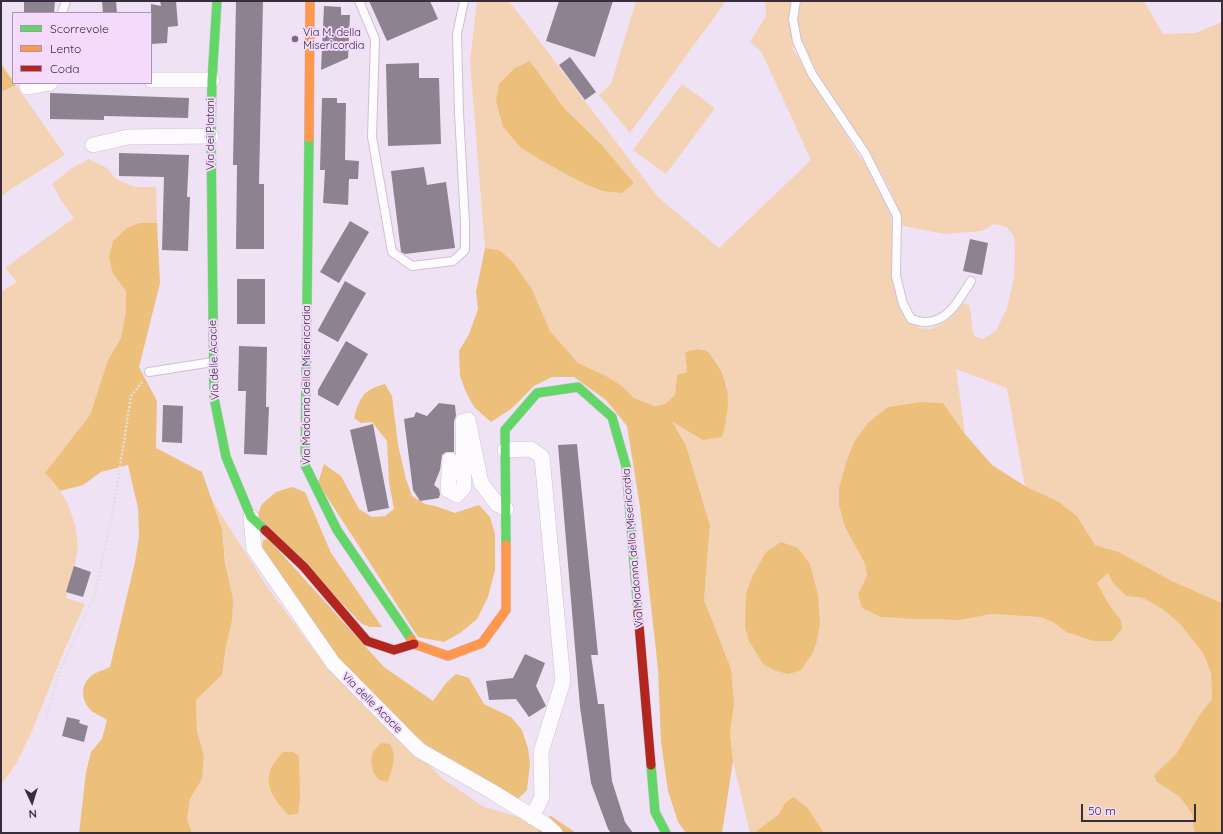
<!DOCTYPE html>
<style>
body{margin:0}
#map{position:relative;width:1223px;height:834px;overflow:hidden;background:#f0e2f5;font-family:Quicksand,sans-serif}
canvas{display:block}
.frame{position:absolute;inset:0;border:2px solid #372d3b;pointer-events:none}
.legend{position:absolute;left:12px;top:12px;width:140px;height:72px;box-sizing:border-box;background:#f4dafd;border:1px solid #a895af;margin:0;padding:5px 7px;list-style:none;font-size:12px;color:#372d3b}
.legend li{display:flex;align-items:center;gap:8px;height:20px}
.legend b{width:20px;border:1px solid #a895af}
.north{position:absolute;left:12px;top:782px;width:40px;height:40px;-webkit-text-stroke:3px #f4dafd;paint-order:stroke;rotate:176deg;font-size:11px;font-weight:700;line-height:16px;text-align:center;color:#372d3b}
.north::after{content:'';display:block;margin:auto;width:14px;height:18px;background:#372d3b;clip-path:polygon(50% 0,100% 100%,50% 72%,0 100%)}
.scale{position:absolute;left:1081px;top:804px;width:115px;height:18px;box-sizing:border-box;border:2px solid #372d3b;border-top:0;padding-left:5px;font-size:12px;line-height:14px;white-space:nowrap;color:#372d3b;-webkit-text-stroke:3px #f4dafd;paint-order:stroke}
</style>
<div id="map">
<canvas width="1223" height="834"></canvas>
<div class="frame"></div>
<ul class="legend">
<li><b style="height:5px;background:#63d668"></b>Scorrevole</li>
<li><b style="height:5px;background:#ff974d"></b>Lento</li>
<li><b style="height:5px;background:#b3261e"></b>Coda</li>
</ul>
<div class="north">N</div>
<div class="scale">50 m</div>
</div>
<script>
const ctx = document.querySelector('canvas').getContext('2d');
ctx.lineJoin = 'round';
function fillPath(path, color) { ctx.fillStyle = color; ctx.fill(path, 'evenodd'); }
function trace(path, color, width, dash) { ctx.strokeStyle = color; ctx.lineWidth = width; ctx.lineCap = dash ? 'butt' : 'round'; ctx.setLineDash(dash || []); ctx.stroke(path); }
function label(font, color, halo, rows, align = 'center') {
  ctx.font = font + ' Quicksand,sans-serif'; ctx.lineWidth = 4; ctx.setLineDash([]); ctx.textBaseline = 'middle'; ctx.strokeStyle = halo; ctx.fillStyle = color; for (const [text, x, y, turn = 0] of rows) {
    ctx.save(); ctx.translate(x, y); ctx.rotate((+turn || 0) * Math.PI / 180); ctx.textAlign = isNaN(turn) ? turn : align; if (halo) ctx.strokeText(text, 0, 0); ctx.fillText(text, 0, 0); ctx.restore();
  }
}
const green = new Path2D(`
 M477 1H509L658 197 719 248 811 160 761 51 750 42 766 16 765 1H1144L1163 34 1195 33 1222 22V603L1172 581 1119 552 1095 545 1077 516 1059 502 1025 486 1007 388 956 369 965 434 943 403 845 527 865 564 867 576 858 594 918 619 960 620 991 614 1040 617 1053 622 1066 632 1121 620 1108 603 1097 583 1108 572 1113 583 1126 596 1143 598 1164 610 1180 624 1203 653 1211 673 1212 699 1200 714 1176 754 1154 775 1157 782 1180 797 1192 814 1194 831 1196 833H824L807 807 785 803 779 814 754 833H750L733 761 730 733 734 705 715 631 704 600 710 525 686 444 673 421 727 420V385L718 364 707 351 702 349 685 352 687 372 677 375 675 395 665 404 654 406 634 398 622 386 608 377 578 363 550 331 532 289 513 262 499 250 485 248 470 62ZM791 46C797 50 804 54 809 59 815 66 819 80 825 88 851 127 894 181 903 226L944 234 982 231 994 224 1007 227 1014 237 1015 251 1014 278 1007 308 996 331 983 339 974 336C971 326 972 315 969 305L963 303 951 318 932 329 919 328 910 320 904 313 896 297 893 273 894 235 890 211 876 181 860 157ZM530 61 564 108 602 145 634 183 622 193 579 181 521 148 503 127 496 102Z
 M636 1H726L630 133 599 95 611 84Z
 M682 84 715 108 666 174 633 150Z
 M16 85 65 155 11 189 1 197V92Z
 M89 159 107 168 116 179 135 187H156L157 223H140L109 258 113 274 126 291V311L121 338 108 360 90 415 54 462 51 479 66 500 75 524 78 547 73 574 66 598 85 604 64 651 32 731 16 764 1 785V292L17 282 5 268 74 218 61 200 52 184 72 168Z
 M211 499 268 588 313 649 443 779 484 807 538 822V833H192L187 819 190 799 202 779 204 756 197 731 196 700 222 675 226 646 232 621 222 529Z`);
const forest = new Path2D(`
 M530 61 564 108 602 145 634 183 622 193 602 191 579 181 544 162 521 148 503 127 496 102 499 84 515 68Z
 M1 64 13 81V83L16 85 1 92Z
 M140 223H157L160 283 139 367 157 401 156 448 202 472 222 529 225 562 233 600 232 621 226 646 222 675 196 700 197 731 204 756 202 779 190 799 187 819 192 833H79L86 772 91 752 102 739 107 720C103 717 98 715 93 712 82 703 79 687 90 677 95 672 104 670 110 667L135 562 139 536 138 508 128 465 101 472 83 485 60 491 51 479 45 473 90 415 108 360 121 338 126 311V291L113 274 109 258 113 241 127 228Z
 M485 248 499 250 513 262 532 289 550 331 578 363 608 377 622 386 634 398 655 406 665 404 675 395 677 375 687 372 685 352C691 351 698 348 704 350 709 351 711 356 714 360 732 383 730 410 722 437L703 440 673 422 686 445 710 525 704 600 731 669 734 705 730 733 733 761 722 833H686L678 822 668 791 661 742 658 669 640 507 627 426 606 400 574 377H552L534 386 511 409 491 422 474 407 466 392 460 376 459 351 469 334 478 309 476 292Z
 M385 384 392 396 398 445 406 479 412 496 425 504 435 506 455 513 479 505 490 517 495 534V570L488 597 477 619 460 633 444 642 418 637 318 483 324 464 341 476 359 509 372 517 385 516 394 509 389 482 387 441 372 422 361 423 354 418C360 397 363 390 385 384Z
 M922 402 943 403 965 434 992 465 1025 486 1059 502 1077 516 1095 545 1119 552 1172 581 1222 603V833H1196L1194 831 1192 814 1180 797 1157 782 1154 775 1176 754 1200 714 1212 699 1211 673 1203 653 1180 624 1164 610 1143 598 1126 596 1113 583 1108 573 1097 583 1108 603 1121 620 1122 629 1112 641H1094L1066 632 1053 622 1040 617 991 614 961 620 918 619 881 617 862 608 858 594 867 576 865 564 845 527 839 505V488L846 463 854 442 869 422 888 407Z
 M292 487 305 492 331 553 382 627H370L362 624 257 516 262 504 276 492Z
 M263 539 269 540 384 667 433 701 446 683 456 674 469 678 484 704 511 717 522 730 528 748 530 763 527 790 518 799 435 752 413 734 350 673 329 647 262 554Z
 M781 542 798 548 810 564 818 595 820 624 816 644 812 654 801 670 789 674 776 671 763 664 749 641 745 627 746 594 753 575 766 552Z
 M381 743 390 744C398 759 392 767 388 782L379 780 373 772 371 761 373 752Z
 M283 752H293L299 756 300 799 298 814 288 815C268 792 259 777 283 752Z
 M793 797 807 807 824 833H754L779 814 785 803Z
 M551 816 576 833H538V822Z`);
const building = new Path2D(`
 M24 1H55L54 13H24Z
 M102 1H116L117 13H103Z
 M160 1H176L178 26 168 27 167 43 151 44V4L161 6Z
 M236 1H263L259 184H264V249H236L237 165H233Z
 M369 1H430L438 19 387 41Z
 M559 1H613L595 57 546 41Z
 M324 6 341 7V15H350L348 58 321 70Z
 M570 57 596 92 585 100 559 65Z
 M419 63V78H439L441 144 388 146 386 64Z
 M50 93 189 98 188 118 104 116V120L50 119Z
 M322 98H337V103H346L345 160 359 161 358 179H349L348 205 323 203 325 170H320Z
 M119 153 189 155 187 197H190L188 251 162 250 164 177 119 176Z
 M424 167 427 185 446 182 455 248 405 254 401 252 391 171Z
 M350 221 369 232 339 283 320 272Z
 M970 239 988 243 982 275 963 271Z
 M237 279H265V324H237Z
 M345 281 366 293 338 342 318 331V330Z
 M346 341 368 354 338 406 318 395V390Z
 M239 346 267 347 266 407H269L267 455 244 454 246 391H238Z
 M439 403 455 405 456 416 454 421V452H446L442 455 440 470 434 485 439 489 440 494 439 498 420 501 413 490 404 419 414 417 416 412 427 416Z
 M163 405 183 406 182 443 162 442Z
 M373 424 389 508 368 512 350 430Z
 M577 444 598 655H591L598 704H604L612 781 625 822 633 833H611L608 829 591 783 580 707 558 445Z
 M74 566 91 572 83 597 66 592Z
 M525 654 545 663 536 686 546 706 529 717 516 699 489 700 486 681 513 678Z
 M67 717 80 720 79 723 88 726 84 742 62 736Z`);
const path = new Path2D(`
 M45 723 60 670 95 594 114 505 131 396 143 381`);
const lane = new Path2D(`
 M359 1 375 39 372 137 392 252 412 266 453 261 465 250V223L459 113 457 34 464 1
 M796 1 793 19 797 41 812 74 865 153 897 216 896 276 903 304 911 319C916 320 922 323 927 322 949 321 960 298 971 281
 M62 13 66 1
 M149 372 213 362`);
const street = new Path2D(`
 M151 80H212
 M27 87 50 83
 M93 145 128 137 211 136
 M505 450 531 449 542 457 563 681 541 752 542 797 532 817
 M450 460 448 490 457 495 464 487 463 421 468 420 481 483 497 504 506 509
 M251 517 254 549 333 663 419 750 491 791 546 825 555 833`);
const fast = new Path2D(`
 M217 1 212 80 211 136 214 398 226 457 251 517 265 530
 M309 138 305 465 337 530 411 639
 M506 545 505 430 537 393 578 387 612 417 626 466 638 613
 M651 765 655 812 666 833`);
const slow = new Path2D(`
 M309 138 310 1
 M411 639 414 644 448 656 482 643 506 610V545`);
const jam = new Path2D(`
 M265 530 304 567 367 641 394 650 414 644
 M638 613 651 765`);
const markers = [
 [295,39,4,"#786c7c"]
];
const poiNames = [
 ["Via M. della",303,33],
 ["Misericordia",303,46]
];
const streetNames = [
 ["Via dei Platani",211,134,-90],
 ["Via delle Acacie",214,360,-92],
 ["Via Madonna della Misericordia",307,385,-90],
 ["Via Madonna della Misericordia",633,548,-95],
 ["Via delle Acacie",372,703,45]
];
fillPath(green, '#f3d3b4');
fillPath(forest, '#ecbf7b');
fillPath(building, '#8c8290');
trace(lane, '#ccc1d0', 10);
trace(street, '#ccc1d0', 16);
trace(fast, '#ccc1d0', 10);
trace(slow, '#ccc1d0', 10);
trace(jam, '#ccc1d0', 10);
trace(path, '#e2dee3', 2.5, [2, 2]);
trace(lane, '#fdfbfe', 8);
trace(street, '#fdfbfe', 15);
trace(fast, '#63d668', 9);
trace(slow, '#ff974d', 9);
trace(jam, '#b3261e', 9);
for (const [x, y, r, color] of markers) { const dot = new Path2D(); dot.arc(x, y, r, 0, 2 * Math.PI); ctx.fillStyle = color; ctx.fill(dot); trace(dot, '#f4dafd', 1.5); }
label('11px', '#372d3b', '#f4dafd', poiNames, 'left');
label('11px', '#372d3b', '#f4dafd', streetNames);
</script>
